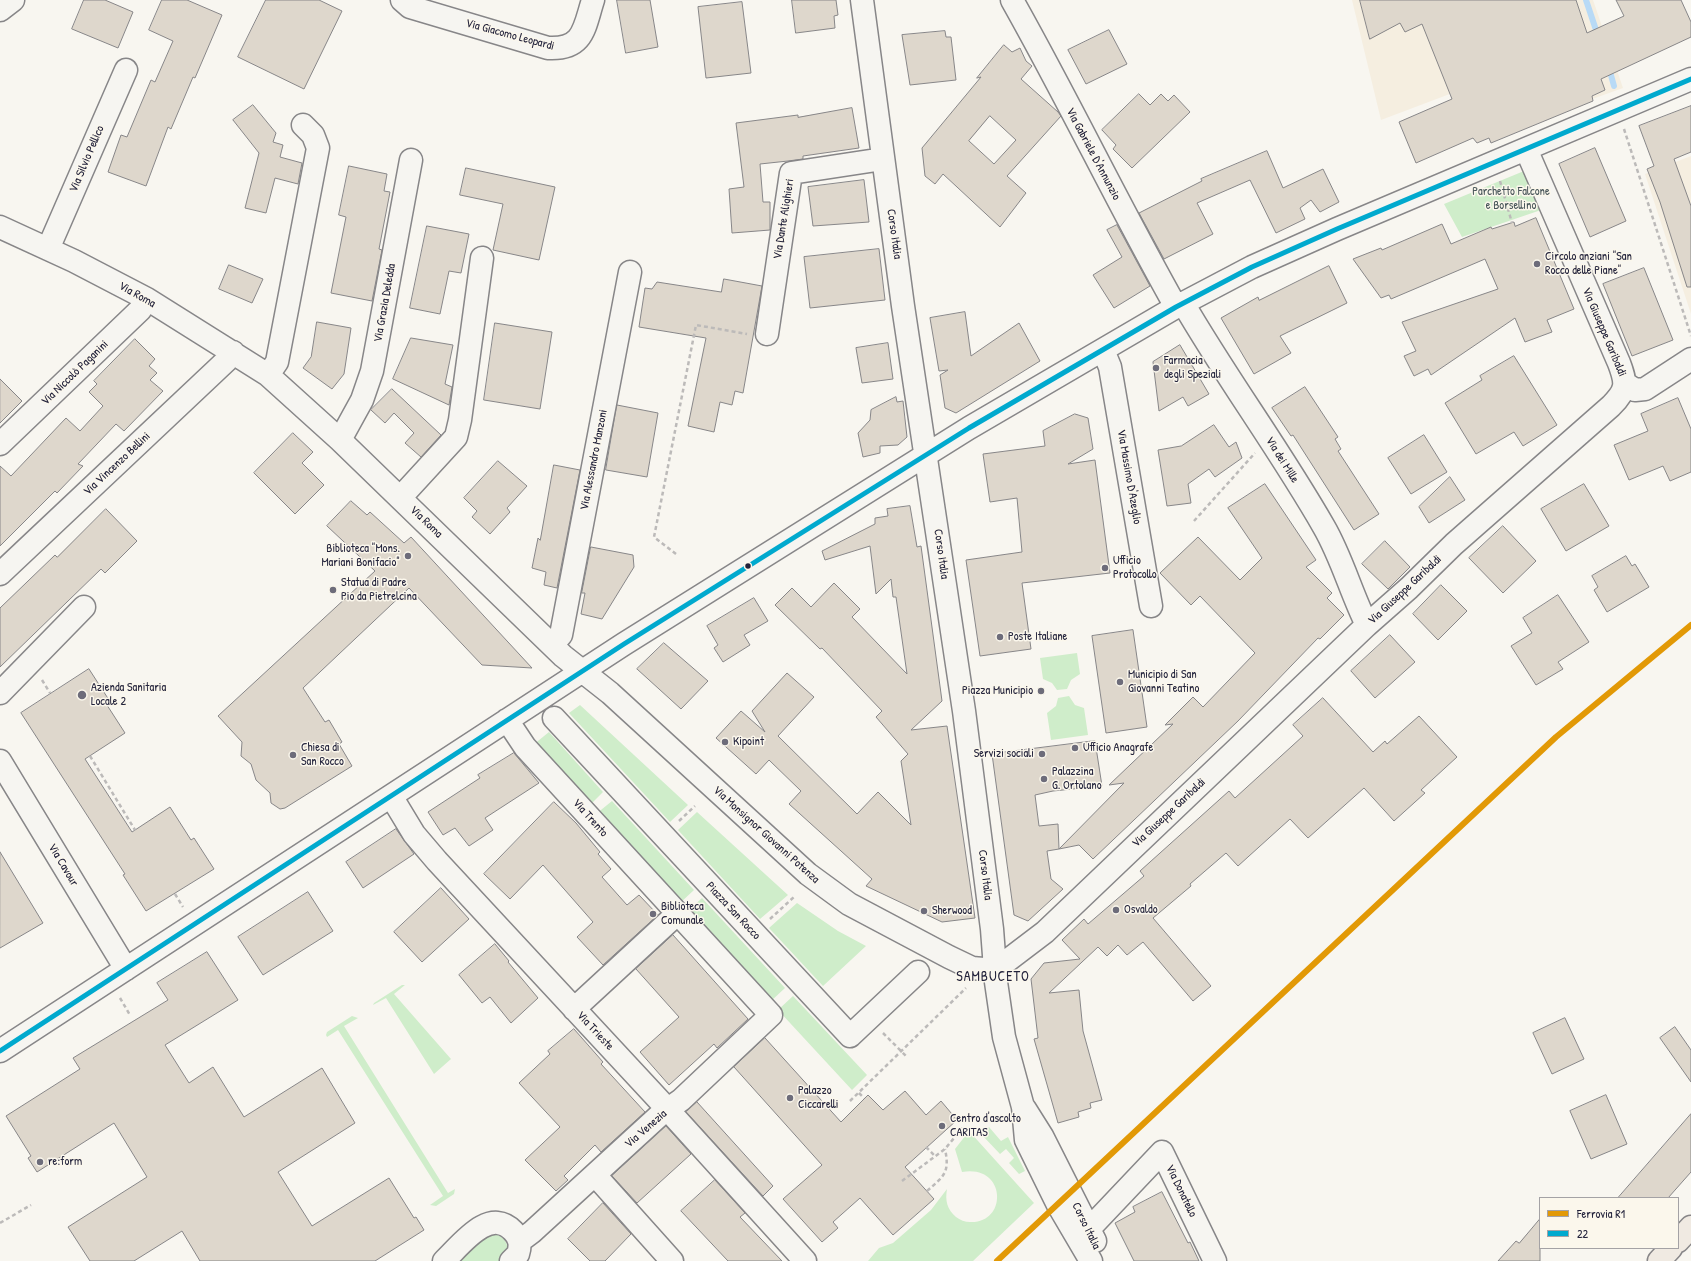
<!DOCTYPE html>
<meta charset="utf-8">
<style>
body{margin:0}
#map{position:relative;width:1691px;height:1261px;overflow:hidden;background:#f8f6f0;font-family:"Patrick Hand",sans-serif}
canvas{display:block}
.legend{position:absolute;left:1539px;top:1197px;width:140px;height:52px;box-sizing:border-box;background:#fbf7ec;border:1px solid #a4a2a5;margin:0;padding:5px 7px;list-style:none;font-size:12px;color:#22223b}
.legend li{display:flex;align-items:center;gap:8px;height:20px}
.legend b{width:20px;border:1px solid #a4a2a5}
</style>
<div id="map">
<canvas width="1691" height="1261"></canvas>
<ul class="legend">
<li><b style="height:5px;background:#e29906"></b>Ferrovia R1</li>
<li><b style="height:5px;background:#00a9ce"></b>22</li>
</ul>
</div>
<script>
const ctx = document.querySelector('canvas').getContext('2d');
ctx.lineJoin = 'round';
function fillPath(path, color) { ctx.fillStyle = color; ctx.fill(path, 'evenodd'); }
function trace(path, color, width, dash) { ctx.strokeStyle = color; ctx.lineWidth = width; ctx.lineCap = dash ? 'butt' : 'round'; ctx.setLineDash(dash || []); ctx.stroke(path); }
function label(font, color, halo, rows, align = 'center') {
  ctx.font = font + ' "Patrick Hand",sans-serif'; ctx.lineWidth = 3; ctx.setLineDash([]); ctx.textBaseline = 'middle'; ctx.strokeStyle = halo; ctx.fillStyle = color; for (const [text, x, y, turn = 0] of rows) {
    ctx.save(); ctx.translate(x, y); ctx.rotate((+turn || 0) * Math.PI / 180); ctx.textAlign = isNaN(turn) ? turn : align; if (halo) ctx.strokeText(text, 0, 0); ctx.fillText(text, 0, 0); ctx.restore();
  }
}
const built = new Path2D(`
 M1352 0H1593L1623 88 1475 141 1455 92 1381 120Z
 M1691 156V314L1645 174Z`);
const green = new Path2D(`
 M1524 171 1541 210 1462 237 1444 204Z
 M1077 653 1080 674 1071 680 1067 689 1057 690 1052 683 1043 679 1040 658Z
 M1069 696 1075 705 1084 708 1088 735 1051 740 1047 713 1056 706 1058 698Z
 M580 705 688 805 670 822 569 713Z
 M549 732 603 792 589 806 533 745Z
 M612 801 694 890 679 904 596 814Z
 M697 812 788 895 760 919 678 830Z
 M702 898 785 988 770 1002 687 912Z
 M797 903 838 931 866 946 823 986 769 928Z
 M402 985H405L394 994 451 1059 434 1074 386 998 373 1005 374 1003Z
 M793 996 867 1075 852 1090 778 1010Z
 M352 1016 358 1018 344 1026 448 1193 455 1189 454 1194 436 1206 430 1205 443 1196 338 1030 327 1037 326 1035 327 1032Z
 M989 1127 1001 1141 1008 1137 1025 1171 1019 1174 1009 1163 1014 1158 1006 1149 1000 1154 982 1135Z
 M969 1131 1034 1203 973 1261H868L879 1248 893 1243 931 1210 947 1189C945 1201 947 1209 956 1217 960 1220 965 1222 970 1222 1008 1224 1007 1164 962 1172L955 1149Z
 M491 1234C502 1234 508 1241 508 1252L501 1261H458L482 1239Z`);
const stream = new Path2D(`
 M1586 0 1598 36
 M1609 68 1614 86`);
const building = new Path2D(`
 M84 0H105L133 12 118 48 72 29Z
 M162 0H187L222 15 195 78 193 77 171 129 168 127 146 186 108 172 121 135 127 137 151 80 155 82 173 41 149 30Z
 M266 0H319L342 11 304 89 238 57Z
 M617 0H650L658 47 626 53Z
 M792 0H836L838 15 834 16 835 28 796 33Z
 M1360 0H1576L1587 33 1624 16 1616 0H1681L1691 22V37L1601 79 1605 90 1592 96 1593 101 1491 143 1489 138 1477 143 1473 138 1416 163 1399 122 1452 99 1422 24 1405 32 1400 23 1370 39Z
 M742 2 751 73 706 78 698 7Z
 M1109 30 1127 64 1086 84 1068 50Z
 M945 31 946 37H951L956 80 910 85 902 35Z
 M1004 45 1012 52 1020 48 1026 61 1032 66 1021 79 1058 112 1061 116 1007 176 1026 193 1000 227 943 174 935 184 925 176 922 148 981 77 977 78ZM990 116 1016 140 994 164 969 141Z
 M1139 94 1150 105 1161 94 1168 101 1174 95 1190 112 1132 168 1113 149 1116 145 1102 130Z
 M253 105 276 133 273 142 283 145 280 157 302 163 298 184 275 178 266 213 245 208 259 153 233 120Z
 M1691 106V152L1674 159 1691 206V287H1687L1660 202 1647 169 1654 166 1639 126Z
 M852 108 859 148 803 156V159L788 161 760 164 763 202H770V230L732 233 729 189 744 187 736 123 798 115V117Z
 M1595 148 1626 221 1590 237 1559 164Z
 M1267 151 1283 188 1323 169 1339 202 1320 212 1311 200 1300 208 1305 219 1276 233 1250 180 1197 203 1213 234 1164 259 1139 213 1202 181 1201 179Z
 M349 166 387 174 384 191 390 192 379 249 382 250 372 301 331 293 346 217 339 215Z
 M466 168 555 187 539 260 493 250 503 204 460 195Z
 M864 180 869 222 813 226 808 187Z
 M1536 218 1574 309 1547 320 1552 332 1525 342 1515 318 1431 375 1428 369 1414 376 1404 356 1416 351 1402 322 1498 289 1485 259 1391 299 1389 295 1381 298 1353 259 1381 248 1382 250 1442 224 1451 244 1491 227 1492 229 1514 222 1515 226Z
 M1117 225 1150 286 1114 308 1093 275 1122 257 1107 230Z
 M427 226 469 234 461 273 449 271 440 314 410 308Z
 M879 249 885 300 810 308 804 257Z
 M229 265 263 279 252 303 219 289Z
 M1329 266 1347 303 1280 336 1291 353 1254 374 1221 318 1258 297 1259 300Z
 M1644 268 1673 340 1632 356 1603 284Z
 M724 279 762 286 743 393 735 391 732 405 720 402 714 432 688 426 706 338 639 327 645 288 652 289 657 282 721 292Z
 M965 312 971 356 1019 323 1040 361 956 413 945 408 940 375 948 370 939 371 930 318Z
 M317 322 351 328 344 374 332 389 303 368 311 357Z
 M495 323 552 332 540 409 484 400Z
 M411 338 453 345 445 384 452 387 449 405 393 379Z
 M135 339 155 359 149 366 157 373 150 380 163 391 124 431 116 424 78 464 83 466 57 493 55 491 0 546V466L11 476 66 418 80 431 103 406 89 392 97 384 94 381Z
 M888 343 893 379 862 383 856 348Z
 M1180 345 1209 394 1188 406 1183 397 1159 411 1153 362Z
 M1514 356 1557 425 1523 446 1514 432 1476 454 1445 403 1482 380 1480 376Z
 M0 379 22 401 0 423Z
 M1305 387 1338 437 1335 439 1341 449 1338 451 1379 514 1354 530 1293 435 1291 436 1272 408Z
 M392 389 441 435 421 457 405 443 414 433 394 413 385 423 371 410Z
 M896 397 897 402 903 401 907 437 898 445 880 446V453L863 457 858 433 870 420 871 410Z
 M1678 398 1691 429V472L1670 481 1663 466 1629 480 1614 445 1648 431 1641 414Z
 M617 405 658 413 647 477 606 470Z
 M1075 414 1088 418 1093 449 1068 464 1095 460 1110 573 1022 583 1031 649 980 656 966 560 1022 552 1017 498 990 502 983 454 1045 446 1043 431Z
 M1214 425 1229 447 1236 442 1242 458 1215 477 1209 469 1188 484 1191 503 1167 506 1158 450 1181 446Z
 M293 433 313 452 302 463 324 485 295 514 254 473Z
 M1424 435 1447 472 1411 494 1388 458Z
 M498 461 527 486 507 508 510 512 490 534 472 517 477 511 464 498Z
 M554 465 580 470 557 588 544 585 546 572 532 568 538 538 540 540Z
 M1450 477 1465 500 1429 523 1419 507Z
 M1265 484 1316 560 1306 567 1332 593 1327 598 1344 615 1320 639 1318 638 1238 721 1093 859 1079 845 1059 849 1124 783 1109 785 1173 724 1165 725 1193 697 1203 707 1255 653 1200 596 1191 605 1160 573 1198 537 1240 580 1262 558 1228 508Z
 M1584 484 1609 526 1566 551 1541 509Z
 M351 501 367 515 370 512 404 543 411 537 532 668 482 665 409 588 303 688 325 722 329 720 342 742 339 744 352 766 285 808 280 809 271 803 270 793 256 780 251 764 241 756 242 742 218 716 375 571 327 526Z
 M910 506 917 547 921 546 942 701 911 730 947 726 975 918 942 922 866 886 872 879 789 804 801 791 769 760 756 774 716 738 741 711 765 732 752 711 787 673 814 697 778 736 857 814 878 792 911 825 901 761 908 754 876 717 882 711 822 648 820 649 775 605 792 588 811 607 834 583 860 609 852 617 907 674 896 597H893L891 579 876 594 870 546 825 560 822 551 875 524V518L888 516 887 509Z
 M106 509 137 541 105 573 101 569 0 667V608L55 555 57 557Z
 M1503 526 1536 561 1503 593 1469 558Z
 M1385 541 1410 567 1388 589 1362 564Z
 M591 547 633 555 634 567 602 619 581 614 585 593H582Z
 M1626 556 1632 566 1635 564 1649 587 1607 612 1594 590 1598 587 1592 576Z
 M1441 585 1467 611 1438 640 1413 614Z
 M1558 595 1589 642 1558 662 1563 669 1536 685 1511 646 1532 633 1523 618Z
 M754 598 768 621 744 635 750 645 723 662 714 648 718 645 707 626Z
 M1133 630 1147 727 1106 733 1092 636Z
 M1390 635 1415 662 1375 698 1351 671Z
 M664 643 708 681 681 709 637 669Z
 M89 669 109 700 105 702 125 733 85 759 132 832 170 807 191 840 194 838 214 869 146 911 123 875 125 874 21 713Z
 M1323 698 1373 752 1385 741 1387 744 1419 716 1457 757 1421 790 1425 793 1394 821 1364 788 1308 838 1290 819 1238 866 1226 853 1190 884 1191 886 1153 918 1211 986 1193 1001 1143 942 1127 955 1118 945 1107 956 1098 947 1049 993 1079 990 1083 1031 1102 1100 1090 1103 1091 1108 1078 1112 1079 1117 1058 1123 1034 1039 1038 1038 1031 979 1044 963 1080 959 1062 940 1084 919 1088 924 1144 876 1140 871 1229 791 1235 798 1303 736 1293 725Z
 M1095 741 1102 786 1053 791 1035 795 1039 826 1058 824 1059 849 1047 851 1051 879 1063 889 1028 921 1014 915 992 754Z
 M514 753 539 783 485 818 493 830 469 846 455 828 443 835 428 812 480 778 478 775Z
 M554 802 576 823 600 852 598 854 611 869 602 877 627 905 639 895 658 915 603 965 577 937 593 922 543 865 510 899 484 874Z
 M396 829 414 854 363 888 346 862Z
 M0 852 43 923 0 948Z
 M441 888 469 919 422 962 394 932Z
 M308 892 333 931 263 975 238 937Z
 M673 935 748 1019 717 1048 714 1044 669 1085 640 1052 679 1017 636 969Z
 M495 944 509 961 508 962 538 998 511 1023 490 997 482 1003 459 975Z
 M207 952 238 1000 165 1045 189 1083 213 1067 244 1117 322 1068 355 1123 278 1172 312 1226 389 1178 414 1218 416 1217 424 1230 375 1261H200L182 1231 134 1261H90L68 1227 147 1177 114 1123 37 1172 28 1158 31 1156 6 1116 80 1069 73 1058 168 1000 157 983Z
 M1565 1018 1584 1059 1552 1074 1533 1033Z
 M1675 1027 1691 1050V1082L1660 1038Z
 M574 1029 603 1062 601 1064 645 1112 601 1152 595 1145 564 1176 568 1180 556 1191 525 1160 560 1127 519 1083 550 1054 548 1051Z
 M765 1038 841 1122 868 1095 883 1110 905 1091 926 1115 941 1101 957 1120 905 1167 934 1199 893 1235 860 1198 833 1222 838 1228 822 1242 783 1199 822 1165 734 1067Z
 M1606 1095 1627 1144 1591 1159 1570 1111Z
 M697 1102 773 1186 763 1196 686 1112Z
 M1691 1114V1172L1668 1198H1618Z
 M666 1126 691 1154 637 1203 612 1176Z
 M715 1180 745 1213 740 1217 782 1261H728L681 1211Z
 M1162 1192 1188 1243 1190 1242 1199 1261H1134L1115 1223 1135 1212 1133 1207Z
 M603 1203 631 1234 605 1261H590L568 1239Z
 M1540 1219V1261H1498L1516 1241 1519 1243Z`);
const path = new Path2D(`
 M1624 129 1691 336
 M1500 181 1512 223
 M1194 521 1255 453
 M676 554 654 537 696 325 747 334
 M42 680 50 693
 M90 756 135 830
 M679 821 695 806
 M175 894 183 907
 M770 919 795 896
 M120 998 130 1015
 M883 1033 907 1057
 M859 1093 864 1098
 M850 1101 966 988
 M926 1147 935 1156
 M902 1181 945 1149 964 1126
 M927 1191C944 1176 950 1173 945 1149
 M0 1223 31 1205`);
const minor = new Path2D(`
 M402 0 410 7 548 48C584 50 584 28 593 0
 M862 0 903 306 964 711 992 929 996 982 1004 1037 1023 1107 1026 1140 1058 1205 1091 1261
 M1012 0C1069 101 1119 206 1176 307
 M0 10 13 0
 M0 227 74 261 147 299 268 375 340 440 563 656 610 693 808 874 849 904 949 957 972 968 995 970
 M48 249 126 70
 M1183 303C1227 379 1280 450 1324 527 1342 558 1351 593 1367 625
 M767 334 791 173 883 159
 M1103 350 1110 367 1151 606
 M268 375 277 362 318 148 313 135 303 125
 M1626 384 1635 390 1645 389 1691 359
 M340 440 362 400 372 371 411 160
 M0 444 140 310 147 299
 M400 498 456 437 460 420 482 258
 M0 574 226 361 233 352
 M552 645 561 635 630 272
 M0 693 84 607
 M554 718 850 1036 918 972
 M507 720 525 747 771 1015 681 1100 661 1114 532 1232 520 1241
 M0 761 126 969
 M391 796 414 834 437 861 659 1100 805 1261
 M995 970 1045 932 1367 625 1409 588 1454 544 1611 406C1627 390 1627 384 1619 363L1526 149
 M574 1009 677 914
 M0 1051 624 644 969 428 1176 307 1252 267 1337 229 1691 79
 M1025 1109 1042 1136 1095 1241
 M595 1175 672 1261
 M1089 1229 1162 1152 1215 1261
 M444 1261C461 1245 489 1206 513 1231 520 1238 521 1245 518 1254L511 1261`);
const major = new Path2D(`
 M1678 1241 1691 1227
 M1659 1261 1671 1248`);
const bus1 = new Path2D(`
 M0 1051 624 644 969 428 1176 307 1252 267 1337 229 1691 79`);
const rail1 = new Path2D(`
 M997 1261 1556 737 1691 625`);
const markers = [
 [1537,264,4,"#6d6c7a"],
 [1156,368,4,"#6d6c7a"],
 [408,556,4,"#6d6c7a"],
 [748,566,3.5,"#22223b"],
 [1105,568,4,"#6d6c7a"],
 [333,590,4,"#6d6c7a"],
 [1000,637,4,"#6d6c7a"],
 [1120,682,4,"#6d6c7a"],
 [1041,691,4,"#6d6c7a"],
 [82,695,5,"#6d6c7a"],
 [725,742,4,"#6d6c7a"],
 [1075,748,4,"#6d6c7a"],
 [1042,754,4,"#6d6c7a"],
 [293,755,4,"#6d6c7a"],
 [1044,779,4,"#6d6c7a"],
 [1116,910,4,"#6d6c7a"],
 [924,911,4,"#6d6c7a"],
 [653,914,4,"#6d6c7a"],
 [790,1098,4,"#6d6c7a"],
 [942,1126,4,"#6d6c7a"],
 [40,1162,4,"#6d6c7a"]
];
const streetNames = [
 ["Via Giacomo Leopardi",510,35,15],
 ["Via Gabriele D'Annunzio",1093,154,62],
 ["Via Silvio Pellico",87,159,-67],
 ["Via Dante Alighieri",784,219,-81],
 ["Corso Italia",894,234,82],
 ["Via Roma",137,295,29],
 ["Via Grazia Deledda",385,303,-80],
 ["Via Giuseppe Garibaldi",1604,332,67],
 ["Via Niccolò Paganini",75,373,-44],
 ["Via Alessandro Manzoni",594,460,-79],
 ["Via dei Mille",1282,460,58],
 ["Via Vincenzo Bellini",117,464,-43],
 ["Via Massimo D'Azeglio",1129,477,80],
 ["Via Roma",426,522,44],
 ["Corso Italia",941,554,82],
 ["Via Giuseppe Garibaldi",1405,590,-43],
 ["Via Giuseppe Garibaldi",1169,813,-43],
 ["Via Trento",590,818,48],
 ["Via Monsignor Giovanni Potenza",766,835,42],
 ["Via Cavour",63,865,59],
 ["Corso Italia",985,875,83],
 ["Piazza San Rocco",733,911,47],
 ["Via Trieste",595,1031,47],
 ["Via Venezia",646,1129,-41],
 ["Via Donatello",1181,1191,64],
 ["Corso Italia",1086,1226,64]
];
const parkNames = [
 ["Parchetto Falcone",1511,192],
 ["e Borsellino",1511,206]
];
const poiNames = [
 ["Circolo anziani \"San",1545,257],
 ["Rocco delle Piane\"",1545,271],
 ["Farmacia",1164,361],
 ["degli Speziali",1164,375],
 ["Biblioteca \"Mons.",400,549,"right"],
 ["Mariani Bonifacio\"",400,563,"right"],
 ["Ufficio",1113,561],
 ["Protocollo",1113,575],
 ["Statua di Padre",341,583],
 ["Pio da Pietrelcina",341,597],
 ["Poste Italiane",1008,637],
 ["Municipio di San",1128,675],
 ["Giovanni Teatino",1128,689],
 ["Azienda Sanitaria",91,688],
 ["Locale 2",91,702],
 ["Piazza Municipio",1033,691,"right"],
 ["Kipoint",733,742],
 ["Chiesa di",301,748],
 ["San Rocco",301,762],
 ["Ufficio Anagrafe",1083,748],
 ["Servizi sociali",1034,754,"right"],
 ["Palazzina",1052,772],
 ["G. Ortolano",1052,786],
 ["Biblioteca",661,907],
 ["Comunale",661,921],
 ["Osvaldo",1124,910],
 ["Sherwood",932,911],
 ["Palazzo",798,1091],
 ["Ciccarelli",798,1105],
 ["Centro d'ascolto",950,1119],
 ["CARITAS",950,1133],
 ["re:form",48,1162]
];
const quarterNames = [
 ["SAMBUCETO",993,977]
];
fillPath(built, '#f5eee0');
fillPath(green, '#cfedca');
trace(stream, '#b8daf6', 6);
fillPath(building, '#ded7cc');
trace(building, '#878688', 1);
trace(minor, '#878688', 25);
trace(major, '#878688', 25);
trace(path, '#bcbab9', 2.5, [4, 3]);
trace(minor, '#f6f5f1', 22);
trace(major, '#f0eae2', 22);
trace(bus1, '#00a9ce', 5);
trace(rail1, '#e29906', 6);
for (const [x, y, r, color] of markers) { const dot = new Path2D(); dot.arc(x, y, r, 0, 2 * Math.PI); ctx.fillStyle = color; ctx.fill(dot); trace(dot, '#fbf7ec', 1.5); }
label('12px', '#22223b', '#fbf7ec', streetNames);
label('12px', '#455357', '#fbf7ec', parkNames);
label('12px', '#22223b', '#fbf7ec', poiNames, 'left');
ctx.letterSpacing = '1px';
label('14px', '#22223b', '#fbf7ec', quarterNames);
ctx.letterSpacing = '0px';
</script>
